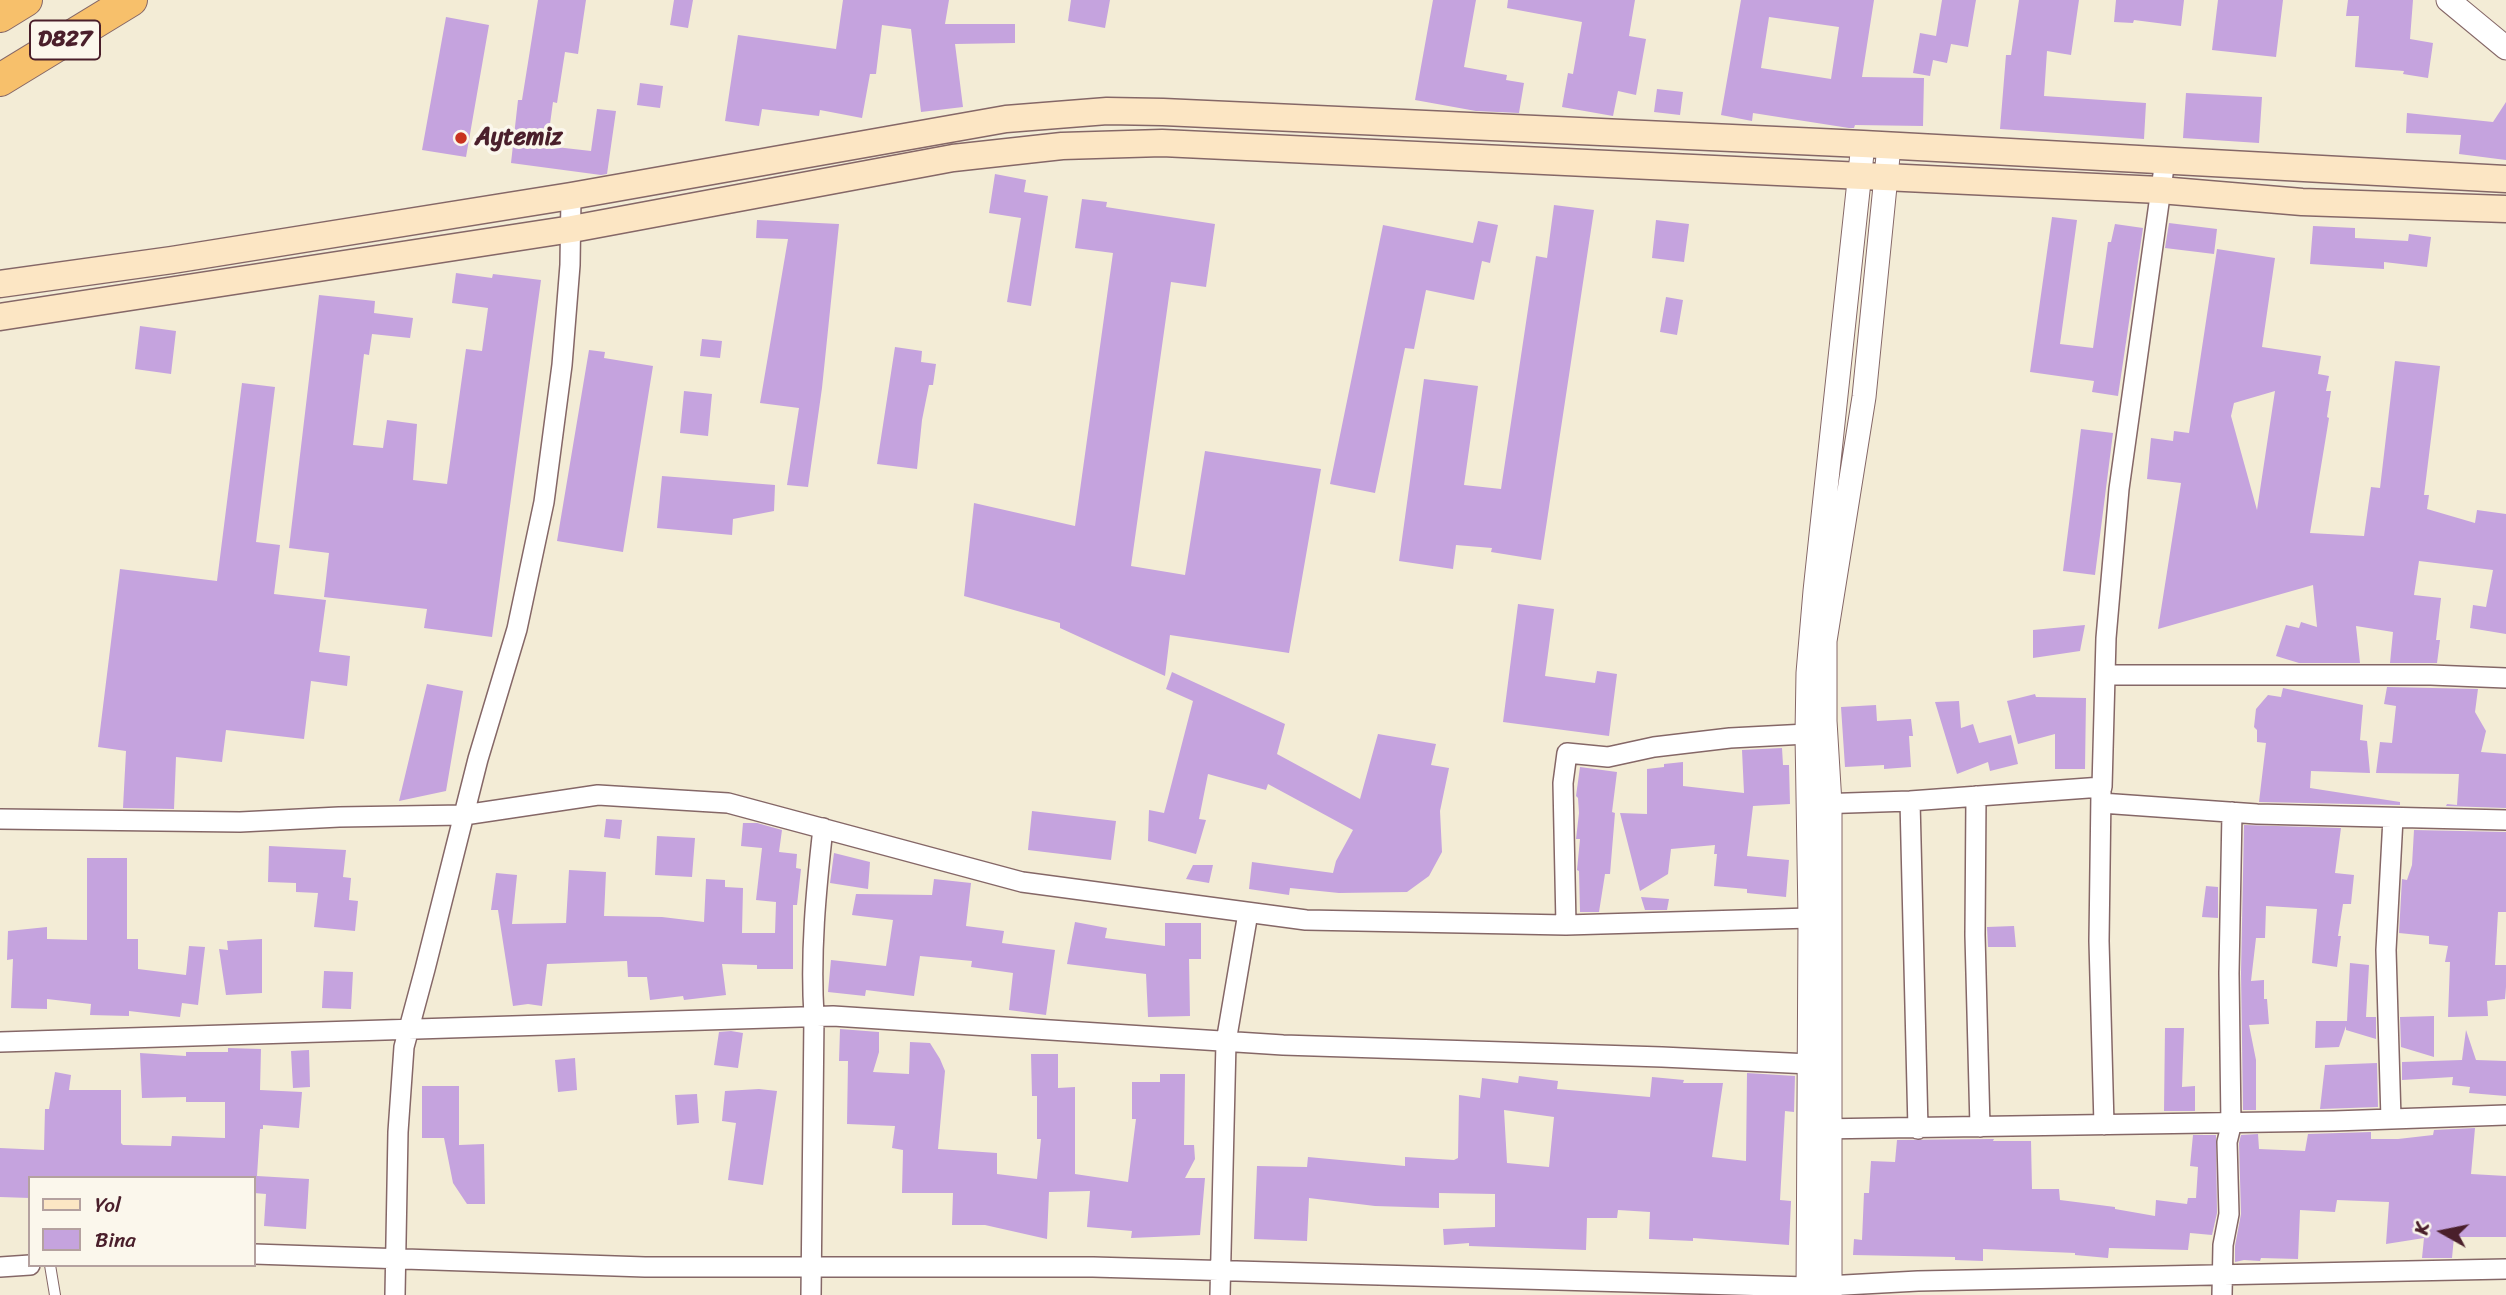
<!DOCTYPE html>
<style>
body{margin:0}
#map{position:relative;width:2506px;height:1295px;overflow:hidden;background:#f3ecd6;font-family:Sriracha,sans-serif}
canvas{display:block}
.legend{position:absolute;left:28px;top:1176px;width:228px;height:91px;box-sizing:border-box;background:#fbf7ec;border:2px solid #b4a19f;margin:0;padding:9px 12px;list-style:none;font-size:21px;color:#4a1f2b}
.legend li{display:flex;align-items:center;gap:14px;height:35px}
.legend b{width:35px;border:2px solid #b4a19f}
.north{position:absolute;left:2408px;top:1197px;width:70px;height:70px;-webkit-text-stroke:5px #fbf7ec;paint-order:stroke;rotate:279deg;font-size:19px;font-weight:700;line-height:28px;text-align:center;color:#4a1f2b}
.north::after{content:'';display:block;margin:auto;width:24px;height:32px;background:#4a1f2b;clip-path:polygon(50% 0,100% 100%,50% 72%,0 100%)}
</style>
<div id="map">
<canvas width="2506" height="1295"></canvas>
<ul class="legend">
<li><b style="height:9px;background:#fce6c4"></b>Yol</li>
<li><b style="height:19px;background:#c5a3de"></b>Bina</li>
</ul>
<div class="north">K</div>
</div>
<script>
const ctx = document.querySelector('canvas').getContext('2d');
ctx.lineJoin = 'round';
function fillPath(path, color) { ctx.fillStyle = color; ctx.fill(path, 'evenodd'); }
function trace(path, color, width, dash) { ctx.strokeStyle = color; ctx.lineWidth = width; ctx.lineCap = dash ? 'butt' : 'round'; ctx.setLineDash(dash || []); ctx.stroke(path); }
function label(font, color, halo, rows, align = 'center') {
  ctx.font = font + ' Sriracha,sans-serif'; ctx.lineWidth = 7; ctx.setLineDash([]); ctx.textBaseline = 'middle'; ctx.strokeStyle = halo; ctx.fillStyle = color; for (const [text, x, y, turn = 0] of rows) {
    ctx.save(); ctx.translate(x, y); ctx.rotate((+turn || 0) * Math.PI / 180); ctx.textAlign = isNaN(turn) ? turn : align; if (halo) ctx.strokeText(text, 0, 0); ctx.fillText(text, 0, 0); ctx.restore();
  }
}
const building = new Path2D(`
 M538 0H586L578 54 565 52 557 103 553 102 547 146 591 151 597 109 616 111 607 174 601 175 511 163 518 100H522Z
 M674 0H693L688 28 670 25Z
 M843 0H949L945 24H1015V43L955 44 963 107 921 112 911 29 882 25 876 74H870L862 118 820 110 819 116 762 109 759 126 725 121 738 35 836 49Z
 M1071 0H1110L1105 28 1068 21Z
 M1433 0H1476L1464 67 1507 75 1506 80 1524 83 1519 113 1476 111 1415 100Z
 M1508 0H1635L1629 36 1646 39 1636 95 1618 91 1613 116 1562 107 1568 73 1573 74 1582 22 1507 8Z
 M1741 0H1874L1862 77 1924 78 1923 126 1855 125 1854 128H1849L1753 113 1752 121 1721 115ZM1769 17 1839 27 1831 79 1761 68Z
 M1942 0H1976L1968 47 1951 44 1947 63 1933 60 1930 76 1913 73 1920 33 1936 36Z
 M2019 0H2079L2071 55 2047 51 2044 96 2146 103 2144 139 2000 129 2006 55H2011Z
 M2116 0H2184L2181 26 2134 20 2133 23 2114 22Z
 M2218 0H2283L2276 57 2212 50Z
 M2348 0H2413L2410 39 2433 43 2428 78 2403 74 2404 71 2355 67 2359 16H2346Z
 M446 17 489 25 466 157 422 150Z
 M640 83 663 86 660 108 637 105Z
 M1657 89 1683 92 1680 115 1654 112Z
 M2186 93 2262 97 2259 143 2183 138Z
 M2506 102V160L2459 154 2461 135 2406 133 2407 113 2493 122Z
 M995 174 1026 180 1024 192 1048 196 1031 306 1007 302 1021 218 989 213Z
 M1082 199 1107 202 1106 207 1215 224 1206 287 1171 282 1131 566 1185 575 1205 451 1321 469 1289 653 1170 635 1165 676 1060 628V623L964 596 974 503 1075 526 1113 253 1075 248Z
 M1554 205 1594 210 1541 560 1491 552 1492 548 1456 545 1453 569 1399 561 1424 379 1478 386 1464 485 1501 489 1536 256 1547 258Z
 M2052 217 2077 220 2060 344 2093 348 2108 242H2111L2115 224 2143 228 2118 396 2092 392 2094 381 2030 372Z
 M757 220 839 224 822 388 808 487 787 485 799 408 760 403 788 239 756 238Z
 M1656 220 1689 224 1684 262 1652 258Z
 M1478 221 1498 225 1490 263 1482 261 1474 300 1426 290 1414 349 1405 348 1375 493 1330 484 1383 225 1473 243Z
 M2169 223 2217 229 2214 254 2165 248Z
 M2313 226 2355 228V238L2408 241 2409 234 2431 237 2427 267 2384 262V269L2310 264Z
 M2217 249 2275 258 2262 347 2321 356 2318 374 2329 376 2326 391H2331L2327 417 2329 418 2310 533 2364 536 2371 487 2380 488 2395 361 2440 366 2424 495H2429L2427 509 2475 523 2477 510 2506 514V634L2470 628 2473 605 2486 607 2493 570 2419 561 2414 595 2441 598 2436 640H2440L2437 663H2390L2393 632 2356 626 2360 663H2299L2276 656 2286 625 2299 628 2301 622 2317 627 2313 585 2158 629 2181 483 2147 479 2151 438 2173 441 2174 431 2189 433ZM2275 391 2257 510 2231 416 2234 403Z
 M456 273 492 278 493 274 541 280 492 637 424 628 427 609 324 597 329 553 289 548 319 295 375 301 374 313 413 318 410 338 372 334 369 355 364 354 353 445 383 448 387 420 417 424 413 480 447 484 466 349 482 351 488 308 452 303Z
 M1666 297 1683 300 1677 335 1660 332Z
 M140 326 176 331 171 374 135 369Z
 M702 339 722 341 720 358 700 356Z
 M895 347 922 351 921 362 936 364 933 385H929L922 420 917 469 877 464Z
 M589 350 605 352 604 358 653 366 623 552 557 541Z
 M242 383 275 387 256 542 280 545 274 594 326 600 319 652 350 656 347 686 311 681 304 739 226 730 222 762 176 757 174 809 123 808 126 751 98 747 120 569 217 581Z
 M684 391 712 394 708 436 680 433Z
 M2081 429 2113 433 2095 575 2063 571Z
 M662 476 775 485 774 511 733 519 732 535 657 528Z
 M1518 604 1554 609 1545 676 1595 683 1597 671 1617 674 1609 736 1503 722Z
 M2085 625 2080 651 2033 658V630Z
 M1172 672 1285 724 1277 754 1360 799 1378 734 1436 744 1431 765 1449 768 1440 811 1442 852 1429 876 1407 892 1339 893 1290 888 1289 895 1249 889 1252 862 1333 873 1336 861 1353 830 1268 784 1266 790 1208 774 1199 819 1206 820 1196 854 1148 841 1149 810 1164 813 1193 701 1166 689Z
 M427 684 463 691 446 791 399 801Z
 M2387 687 2478 689 2475 712 2486 731 2481 752 2506 754V808L2446 806 2447 804 2457 805 2459 774 2376 773 2380 742 2392 743 2396 706 2384 704Z
 M2283 688 2363 705 2360 740 2367 741 2370 773 2311 771 2310 788 2400 802V805L2259 802 2266 743 2257 742V730L2254 727 2256 709 2268 695 2281 697Z
 M2035 694 2036 697 2086 698 2085 769H2055V734L2018 744 2007 701Z
 M1959 701 1961 728 1973 724 1979 743 2011 735 2018 764 1990 771 1988 762 1957 774 1935 702Z
 M1876 705 1877 721 1911 719 1913 736H1909L1911 767 1884 769V765L1845 767 1841 707Z
 M1782 748 1783 765H1789L1790 804 1753 806 1747 856 1789 860 1786 897 1747 893V889L1714 886 1717 854H1714L1715 845 1671 849 1668 874 1640 891 1620 813 1647 814V769L1664 767V764L1683 762V786L1744 793 1742 750Z
 M1580 767 1617 772 1612 812 1615 813 1610 874H1605L1599 912H1580L1579 871 1577 870 1580 839H1576L1579 813 1578 798 1576 796Z
 M1032 811 1116 821 1111 860 1028 850Z
 M606 819 622 820 620 839 604 837Z
 M743 823H757L782 830 779 852 797 854 796 868 801 869 797 905H793V969H757V965L722 964 726 995 684 1000 683 996 650 1000 647 977H628L627 961 547 964 542 1006 528 1004 513 1006 498 910H491L496 873 517 875 512 924 566 923 569 870 606 872 604 916 662 917 704 922 706 879 725 880V887L743 888 742 933H775L776 902 756 900 762 848 741 846Z
 M2244 825 2341 828 2335 873 2354 875 2351 904H2343L2338 936H2341L2337 967 2312 963 2317 909 2266 906 2265 938H2256L2251 981 2264 980V999H2267L2269 1024 2249 1025 2256 1060V1110H2243L2241 973Z
 M2414 830 2506 832V912H2498L2495 965H2506V987L2505 999 2487 1001 2488 1016 2448 1017 2450 962H2445L2448 946 2429 944V936L2399 933 2402 879 2407 880 2412 865Z
 M657 836 695 838 692 877 655 875Z
 M269 846 346 850 343 877 351 878 349 900 358 901 355 931 314 927 318 893 296 892V883L268 882Z
 M834 853 870 862 868 889 830 883Z
 M87 858H127V939H138V969L186 975 189 946 205 947 198 1005 182 1003 180 1017 129 1011V1016L90 1015 91 1004 47 999V1009L11 1008 13 959 7 960 8 931 47 927V939L87 940Z
 M1193 865H1213L1209 883 1186 879Z
 M934 879 971 883 966 926 1004 931 1002 943 1055 950 1046 1015 1009 1010 1013 973 971 967 972 961 920 956 914 996 866 990 865 996 828 992 831 960 886 966 893 920 852 915 856 894 932 895Z
 M2206 886 2218 887V918L2202 917Z
 M1641 897 1669 899 1667 910H1645Z
 M1075 922 1107 928 1105 938 1165 946V923H1201V959H1189L1190 1016 1148 1017 1146 974 1067 964Z
 M2014 926 2016 947H1988L1987 927Z
 M262 939V993L226 995 219 949 228 950 227 941Z
 M2350 963 2369 965 2366 1017H2376V1039L2346 1030V1026L2339 1047 2315 1048 2316 1021H2347Z
 M324 971 353 972 351 1009 322 1008Z
 M2434 1016V1057L2401 1047 2400 1017Z
 M2165 1028H2184L2182 1087 2195 1086V1111H2164Z
 M840 1029 879 1032V1052L873 1072 909 1074 910 1042 930 1043 940 1059 945 1071 938 1149 997 1153V1174L1037 1179 1041 1139H1037V1096H1032L1031 1054H1058V1088L1075 1087V1174L1128 1182 1136 1119H1132V1082H1160V1074H1185L1184 1145H1194L1195 1159 1185 1178H1205L1200 1235 1131 1238 1132 1231 1087 1227 1090 1191 1049 1192 1047 1239 985 1225H952L953 1193H902L903 1150 892 1148 895 1126 847 1124 848 1061H839Z
 M2466 1030 2476 1060 2506 1061V1096L2469 1093 2470 1087 2452 1085 2453 1077 2402 1080V1062L2462 1060Z
 M731 1031 743 1033 738 1068 714 1065 719 1032Z
 M228 1048 261 1049 260 1090 302 1092 299 1128 263 1125V1129H260L257 1176 309 1179 306 1229 264 1226 266 1194 254 1193V1178H30V1198L0 1197V1148L44 1150 45 1109H49L55 1072 71 1075 69 1090H121V1143L123 1145 171 1146 172 1136 225 1138V1102H186V1097L142 1098 140 1053 186 1056V1052H228Z
 M309 1050 310 1087 293 1088 291 1051Z
 M575 1058 577 1090 558 1092 555 1060Z
 M2377 1063 2378 1107 2320 1109 2325 1065Z
 M1747 1073 1795 1076 1794 1112 1785 1111 1780 1200 1791 1201 1789 1245 1693 1238V1241L1649 1239 1650 1212 1618 1210 1617 1218H1587L1586 1250 1469 1246V1243L1444 1245 1443 1229 1495 1227V1194L1439 1193V1208L1375 1206 1309 1198 1307 1241 1254 1239 1257 1166 1307 1167 1308 1157 1405 1166V1157L1454 1160 1458 1158 1459 1095 1480 1098 1482 1078 1518 1083 1519 1076 1558 1081 1557 1089 1650 1097 1652 1077 1684 1080 1683 1083H1723L1712 1157 1746 1161ZM1504 1110 1554 1117 1549 1167 1507 1163Z
 M422 1086H459V1145L484 1144 485 1204H467L453 1183 444 1138H422Z
 M759 1089 777 1091 763 1185 728 1180 736 1123 722 1121 725 1091Z
 M697 1094 699 1123 677 1125 675 1095Z
 M2475 1128 2471 1174 2506 1176V1237H2454L2452 1258H2422L2424 1238 2386 1244 2389 1202 2337 1200 2335 1212 2300 1210 2298 1259 2261 1258 2260 1261 2244 1260 2235 1262V1246L2241 1214 2239 1143 2241 1135 2258 1134 2259 1149 2305 1151 2308 1134 2371 1132V1139H2398L2433 1135 2434 1130Z
 M2193 1135H2216L2217 1213 2212 1235 2190 1233 2188 1250 2109 1248 2108 1258 2075 1255V1253L1983 1249V1261L1955 1260V1257L1853 1255 1854 1239 1862 1240 1864 1193H1869L1871 1161 1895 1162 1897 1140 1994 1139 1993 1141H2031L2032 1189H2059L2060 1200 2115 1207V1209L2155 1216 2156 1200 2187 1204 2188 1198H2196L2198 1167 2190 1166Z`);
const service = new Path2D(`
 M50 1265 55 1295`);
const minor = new Path2D(`
 M2105 675H2431L2506 678
 M2101 792 2099 941 2104 1125
 M1976 796 1975 935 1980 1127
 M1910 801 1918 1129
 M2101 803 2257 814 2506 820
 M1817 804 1910 801 2102 787 2106 638 2119 489 2165 160
 M0 819 240 822 339 817 464 815 598 795 728 803 1022 882 1306 920 1566 925 1810 918
 M1566 925 1563 783 1567 753 1608 757 1654 747 1730 738 1807 734
 M0 1042 833 1016 1283 1045 1662 1057 1810 1064
 M2391 1119 2386 950 2393 818
 M1818 1129 2334 1121 2506 1115
 M254 1254 645 1267H1093L1808 1287 1918 1281 2506 1269
 M0 1267 30 1265
 M395 1295 398 1132 404 1047 425 969 478 759 517 629 544 502 562 365 570 265 571 196
 M811 1295 814 1016C810 953 816 891 823 828
 M1220 1295 1226 1042 1248 913
 M2222 1295 2223 1245 2229 1214 2227 1142 2231 1126 2229 973 2232 812`);
const tertiary = new Path2D(`
 M2448 0 2506 48
 M1808 1295 1810 918 1807 734 1808 673 1815 591 1863 144
 M1830 1295V804L1825 721V641L1864 397 1889 146`);
const secondary = new Path2D(`
 M0 284 172 260 571 196 1006 119 1107 111 1163 112 1863 144 2506 179
 M0 317 572 229 953 158 1062 146 1162 143 2160 190 2302 202 2506 209`);
const trunk = new Path2D(`
 M0 16 26 0
 M0 80 131 0`);
const markers = [
 [461,138,7,"#c8321e"]
];
const shields = [
 [65,40,70]
];
const shieldNames = [
 ["D827",65,40]
];
const poiNames = [
 ["Aytemiz",475,138]
];
fillPath(building, '#c5a3de');
trace(service, '#856767', 12);
trace(minor, '#856767', 22);
trace(tertiary, '#856767', 25);
trace(secondary, '#856767', 29);
trace(trunk, '#856767', 34);
trace(service, '#fff', 10);
trace(minor, '#fff', 19);
trace(tertiary, '#fff', 23);
trace(secondary, '#fce6c4', 26);
trace(trunk, '#f7c06b', 32);
for (const [x, y, r, color] of markers) { const dot = new Path2D(); dot.arc(x, y, r, 0, 2 * Math.PI); ctx.fillStyle = color; ctx.fill(dot); trace(dot, '#fbf7ec', 2.5); }
for (const [x, y, w] of shields) { const box = new Path2D(); box.roundRect(x - w / 2, y - 19.5, w, 39, 5); ctx.fillStyle = '#fbf7ec'; ctx.fill(box); trace(box, '#4a1f2b', 2); }
label('bold 23px', '#4a1f2b', null, shieldNames);
label('bold 24px', '#4a1f2b', '#fbf7ec', poiNames, 'left');
</script>
